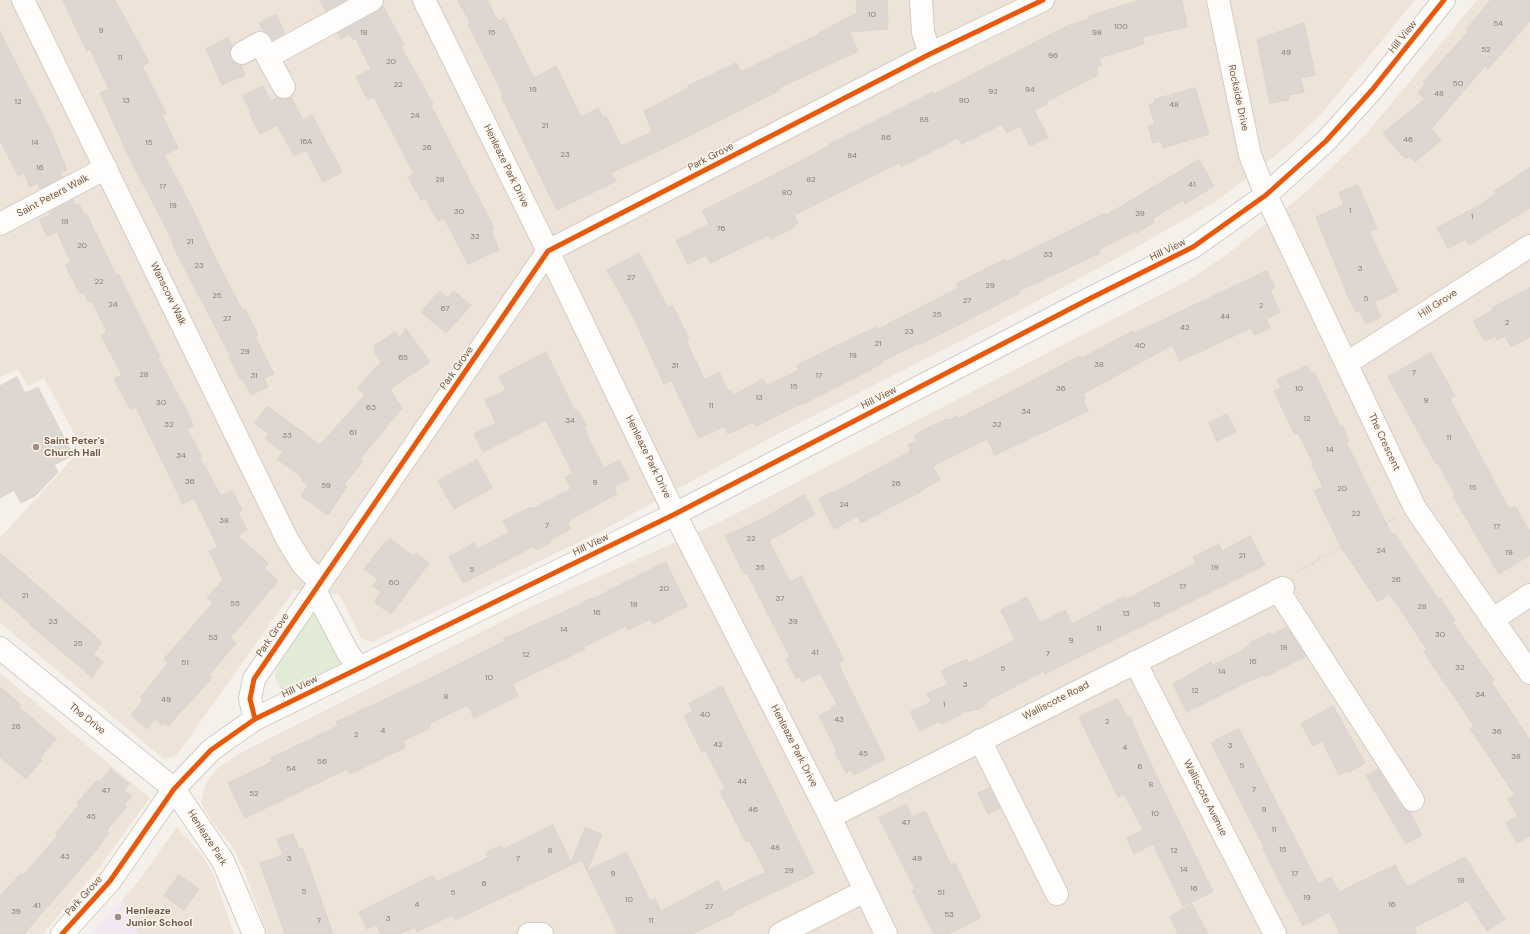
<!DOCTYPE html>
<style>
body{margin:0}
canvas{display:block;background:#f5f0ea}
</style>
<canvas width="1530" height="934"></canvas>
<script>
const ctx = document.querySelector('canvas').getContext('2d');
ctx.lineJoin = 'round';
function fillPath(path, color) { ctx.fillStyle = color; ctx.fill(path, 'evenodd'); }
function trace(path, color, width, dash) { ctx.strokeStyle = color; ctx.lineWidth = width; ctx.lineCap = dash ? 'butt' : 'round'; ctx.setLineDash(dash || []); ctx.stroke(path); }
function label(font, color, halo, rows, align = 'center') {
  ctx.font = font + ' "DM Sans",sans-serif'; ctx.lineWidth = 3; ctx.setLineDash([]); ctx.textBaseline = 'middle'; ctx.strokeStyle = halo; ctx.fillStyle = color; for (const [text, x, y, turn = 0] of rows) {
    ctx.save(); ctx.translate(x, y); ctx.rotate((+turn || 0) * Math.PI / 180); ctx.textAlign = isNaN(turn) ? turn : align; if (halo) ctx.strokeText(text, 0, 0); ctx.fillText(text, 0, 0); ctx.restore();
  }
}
const residential = new Path2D(`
 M0 0H1415L1322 113 1292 142 1220 199 1119 257 996 323 768 439 600 532 372 642 361 638 339 594 294 590 176 756 164 759 0 623V538L82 448 44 378 28 386 18 369 0 377Z
 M1477 0H1530V934H267L244 870 233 847 212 822 201 803 206 783 217 769 238 754 533 606 714 525 1187 281 1226 255 1304 194 1367 133Z
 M0 673 150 798 99 868 43 934H0Z
 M177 827 203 856 214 876 234 934H139L122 900 140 879Z`);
const education = new Path2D(`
 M122 900 139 934H91Z`);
const green = new Path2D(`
 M313 610 343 665 292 692 280 688 275 678 276 667Z`);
const building = new Path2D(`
 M63 0H115L149 62 142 66 166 114 162 115 178 148 164 155 192 208 218 264 243 311 245 309 258 335 255 336 274 374 264 378 268 387 251 395 242 378 240 379 229 357H231L174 248 172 239 131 161 100 93 109 89 90 49 87 51Z
 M320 0H346L326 11Z
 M458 0H487L498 21 504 18 534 78 556 66 581 117 598 108 603 117 606 116 621 146 652 132 644 111 689 88 688 86 736 63 741 72 819 34H817L857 13 856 0H887L888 20 887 29 849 32 858 51 779 88 780 90 677 142 611 173 616 181 557 210 501 96 503 94 468 24 470 23Z
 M1141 0H1182L1187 27 1142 37 1144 44 1099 58 1102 65 1096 67 1098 75 1046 102 1047 104 1034 110 1048 137 1030 146 1020 126 1007 133 1002 124 962 144 958 138 901 167 899 163 794 215 798 223 794 225 795 227 771 239 769 235 710 263 706 255 688 264 676 241 709 224 702 211 766 179 829 146 828 145 933 92 934 94 1070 25 1090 19 1089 16Z
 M1491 0H1530V21L1488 69 1485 66 1431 129 1441 140 1415 162 1409 156 1405 159 1383 133 1425 99 1418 93 1425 84 1423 82 1468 32 1466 30Z
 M383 6 404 45 401 47 433 104 431 106 494 228 491 230 499 250 468 264 444 218 438 221 425 198 421 200 408 177 414 174 398 143 374 97 368 100 356 77 371 69 356 39 353 40 350 34 341 39 338 33 378 11Z
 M276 15 285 33 273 40 267 33 263 31 259 23Z
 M1304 23 1315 75 1301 78 1304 92 1288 95 1289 100 1270 103 1257 40Z
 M0 32 51 131 67 170 60 173 62 177 40 189 38 183 30 187 24 173 18 176 0 140Z
 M228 38 232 46 230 52 231 59 235 63 241 65 245 75 222 85 206 49Z
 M263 86 271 101 277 97 284 99 291 97 303 120 312 115 342 172 323 182 306 150 294 156 277 125 260 134 249 113 251 112 243 96Z
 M1195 88 1209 134 1163 148 1161 141 1153 143 1148 126 1155 124 1149 105 1155 103 1154 100Z
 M1199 160 1214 186 1185 204 1183 200 1152 219 1154 222 1137 233 1136 231 1098 250 1100 253 1019 291 1020 293 919 345V343L882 361 883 362 870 370 801 405 800 404 756 426 753 422 728 434 724 426 699 438 671 380 664 384 633 316 607 270 639 253 668 308 672 305 689 339 686 341 705 380 719 372 728 391 731 390 733 395 763 379 766 386 799 370 797 365 876 327 877 330 958 288 956 284 972 276 1005 259 1006 262 1105 213 1106 215Z
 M1530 168V208L1469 245 1466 239 1448 248 1437 228 1480 205 1496 194 1494 192Z
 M1358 185 1377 228 1369 232 1398 291 1374 302 1381 317 1366 324 1359 311 1356 312 1348 296 1316 217 1344 205 1339 193Z
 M73 200 75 206 79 204 85 216 87 215 116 275 118 274 160 357 158 358 189 415 193 426 187 429 202 457 200 458 221 496 232 490 242 510 238 512 247 530 237 535 268 563 264 568 278 581 230 638 236 643 209 675 212 678 168 726 164 723 162 725 155 719 147 729 131 715 143 700 140 698 168 663 164 659 213 603 207 598 223 580 209 551 218 547 194 498 183 504 136 407 130 409 114 379 122 375 101 335 107 332 92 301 88 302 84 292 80 294 73 280 65 265 71 262 57 232 47 236 39 220 50 215 49 212Z
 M1267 271 1275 288 1270 290 1280 312 1266 319 1270 328 1255 335 1251 328 1180 361 1172 345 1083 394 1085 399 1083 400 1088 411 995 455 987 439 933 466 940 480 924 488 925 489 861 523 857 516 834 529 819 499 834 491 835 492 911 451 908 445 917 441 914 436 922 431 947 419 948 420 957 416 958 419 1080 356 1082 358 1133 331 1134 333Z
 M1530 288V337L1511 347 1505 336 1497 340 1495 336 1485 341 1473 321 1493 310 1492 308Z
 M440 291 448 298 454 291 471 305 446 333 421 312Z
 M406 329 430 362 390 389 402 408 360 459 363 461 344 485 347 487 328 515 301 496 308 485 301 480 303 478 277 459 283 452 265 438 269 434 255 423 267 406 320 445 365 395 357 388 381 362 374 351 376 349 374 346 395 332 399 338Z
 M546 352 575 411 578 410 587 426 584 427 589 437 588 438 604 468 619 460 629 479 614 487 617 494 569 520 570 522 567 523 571 529 550 540 551 542 536 550 534 546 463 583 449 557 474 543 478 549 509 532 503 521 531 507 532 509 571 489 565 477 573 473 546 420 483 452 474 434 496 423 485 400 506 390 499 377Z
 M1431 353 1455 396 1450 399 1509 509 1515 506 1530 532V555L1499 574 1453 496 1455 495 1438 463 1436 464 1388 377Z
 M1307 366 1311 373 1314 372 1340 426 1342 425 1349 441 1346 442 1392 535 1394 533 1438 599 1440 598 1455 620 1452 622 1494 680 1491 682 1530 740V836L1517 843 1506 823 1518 816 1508 799 1515 795 1470 729 1474 726 1433 666 1424 652 1427 650 1405 616 1389 594 1378 602 1341 547 1314 491 1323 487 1312 465 1314 464 1298 433 1295 435 1274 391 1281 388 1277 380Z
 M17 377 25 393 38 387 73 455 54 465 58 472 35 496 21 503 14 490 0 498V386Z
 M1227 414 1236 432 1217 441 1209 423Z
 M477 460 492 488 454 509 438 481Z
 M804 495 815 514 769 541 790 582 801 576 844 660 839 663 842 672 885 759 854 775 851 770 846 773 835 752 837 751 819 716 832 709 831 707 837 704 820 673 802 682 800 677 796 678 786 659 790 657 747 573 744 574 725 536 766 517Z
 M1250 536 1265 565 1045 674 1044 671 989 700 982 708 960 713 961 715 941 724 940 721 920 731 910 712 931 702 927 694 948 684 941 671 967 659 969 663 1015 640 1001 610 1027 597 1040 623 1065 610 1072 624 1117 600 1126 597 1127 599 1196 563 1193 557 1219 544 1222 551Z
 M390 539 413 556 416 553 429 563 391 614 374 602 381 592 372 586 378 579 364 569 385 542 387 543Z
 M0 553 102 642 93 654 103 662 92 677 29 624 30 623 0 597Z
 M666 562 687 606 653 624 650 619 628 630 626 626 584 647 585 649 512 684 518 696 474 718 468 705 429 724 430 728 403 741 406 747 350 774 347 769 245 818 228 783 272 762 271 758 338 726 336 722 431 678 505 641 503 639 575 607 591 598 592 599Z
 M1287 627 1306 656 1265 677 1264 675 1245 683 1187 712 1173 684 1211 662 1213 665 1241 651 1250 645 1249 643 1270 633 1271 635Z
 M722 686 814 873 733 912 734 914 692 934H618L587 871 626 852 650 901 655 899 661 911 718 881 723 892 766 872 749 840 746 842 720 791 725 788 705 750 702 752 684 716 693 711 689 704Z
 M0 687 21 705 19 707 56 739 40 758 42 760 26 779 0 757Z
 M1118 699 1127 717 1130 716 1145 752 1213 892 1183 906 1153 844 1134 854 1127 838 1143 830 1124 794 1118 797 1079 717Z
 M1333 706 1365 763 1348 773 1347 771 1339 775 1322 741 1313 746 1301 724Z
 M1239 729 1318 884 1331 877 1339 892 1395 865 1407 887 1465 857 1505 919 1487 931 1467 900 1458 906 1414 927 1417 934H1340L1329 912 1303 926 1279 881 1263 848 1264 847 1211 743Z
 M111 769 129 784 124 790 132 796 124 805 127 807 106 831 109 833 93 854 24 934H0V896L21 873 23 875 58 836 56 833 79 805 77 803 97 780 99 782Z
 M1378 769 1402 807 1409 811 1422 835 1406 844 1366 776Z
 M990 788 1000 808 988 814 978 793Z
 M906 804 912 817 925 811 951 865 955 863 981 918 949 934H934L912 890 915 889 879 818Z
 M553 825 571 863 585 828 602 834 587 871 582 860 455 920 452 915 417 932 415 927 400 934H381L377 925 367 929 359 912 433 875 436 882 488 858 486 853 493 849 501 846 503 849Z
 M293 834 299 849 302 848 312 874 333 934H285L260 863 283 855 277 839Z
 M179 875 199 889 184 910 164 896Z
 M1192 904 1208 934H1178L1170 917Z`);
const path = new Path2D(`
 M5 461 10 472
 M1298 571 1395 518`);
const minor = new Path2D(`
 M23 0 287 539 303 565 320 582
 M424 0 548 251 675 514 830 817 886 934
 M921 0 923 32 930 54
 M1218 0 1250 155 1266 195 1415 508 1530 673
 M242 53 260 43 284 87
 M268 57 372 0
 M0 224 106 168
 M1347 363 1530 246
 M315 590 348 653 360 669
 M1278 590 1413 800
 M1492 620 1530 595
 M0 648 174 789 223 861 254 934
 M1135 662 1275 934
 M255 719 250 699 254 679 548 251 930 54 1043 0
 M980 740 1057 894
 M830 817 1283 588
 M62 934 110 881 174 789 211 750 255 719 675 514 1091 298 1193 247 1266 195 1326 141 1372 90 1444 0
 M529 934H542
 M780 934 865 891`);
const cycleway = new Path2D(`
 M255 719 250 699 254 679 548 251 930 54 1043 0
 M62 934 110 881 174 789 211 750 255 719 675 514 1091 298 1193 247 1266 195 1326 141 1372 90 1444 0`);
const markers = [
 [36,447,4,"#9f8d83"],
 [118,917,4,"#9f8d83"]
];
const numberNames = [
 ["10",872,15],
 ["54",1498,24],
 ["100",1121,27],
 ["9",101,31],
 ["18",364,33],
 ["15",492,33],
 ["98",1097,33],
 ["52",1486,50],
 ["49",1286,53],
 ["96",1053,56],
 ["11",120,58],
 ["20",391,62],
 ["50",1458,84],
 ["22",398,85],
 ["19",533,90],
 ["94",1030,90],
 ["92",993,92],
 ["48",1439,94],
 ["13",126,101],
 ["90",964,101],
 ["12",18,102],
 ["48",1174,105],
 ["24",415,116],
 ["88",924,120],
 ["21",545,126],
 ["86",886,138],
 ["46",1408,140],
 ["16A",306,142],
 ["14",35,143],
 ["15",149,143],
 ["26",427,148],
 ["23",565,155],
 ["84",852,156],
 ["16",40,168],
 ["28",440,180],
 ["82",811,180],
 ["41",1192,185],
 ["17",163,187],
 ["80",787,193],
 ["19",173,206],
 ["1",1350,211],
 ["30",459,212],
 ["39",1140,214],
 ["1",1472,217],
 ["18",65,222],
 ["76",721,229],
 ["32",475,237],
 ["21",190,242],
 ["20",82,246],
 ["33",1048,255],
 ["23",199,266],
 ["3",1360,269],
 ["27",631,278],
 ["22",99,282],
 ["29",990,286],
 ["25",217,296],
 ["5",1366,299],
 ["27",967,301],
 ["24",113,305],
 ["2",1261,306],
 ["67",445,309],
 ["25",937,315],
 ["44",1225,317],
 ["27",227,319],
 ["2",1507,323],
 ["42",1185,328],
 ["23",909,332],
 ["21",878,344],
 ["40",1140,346],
 ["29",245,352],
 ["19",853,356],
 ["65",403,358],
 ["38",1099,365],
 ["31",675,366],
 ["7",1414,373],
 ["28",144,375],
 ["31",254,376],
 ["17",819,376],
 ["15",794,387],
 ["36",1061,389],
 ["10",1299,389],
 ["13",759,398],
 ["9",1426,401],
 ["30",161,403],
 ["11",711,406],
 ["63",371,408],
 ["34",1026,412],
 ["12",1307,419],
 ["34",570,421],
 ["32",169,425],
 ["32",997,425],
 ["61",353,433],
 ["33",287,436],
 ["11",1449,438],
 ["14",1330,450],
 ["34",181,456],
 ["36",190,482],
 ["9",595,483],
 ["26",896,484],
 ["59",326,486],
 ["15",1473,488],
 ["20",1342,489],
 ["24",844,505],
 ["22",1356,514],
 ["38",224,521],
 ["7",547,526],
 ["17",1497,527],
 ["22",751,539],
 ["24",1381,551],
 ["19",1509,553],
 ["21",1242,556],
 ["35",760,568],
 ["19",1215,568],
 ["5",472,570],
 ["26",1396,580],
 ["60",394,583],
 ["17",1183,587],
 ["20",664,589],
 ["21",25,596],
 ["37",780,599],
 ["55",235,604],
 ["18",634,605],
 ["15",1157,605],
 ["28",1422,607],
 ["16",597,613],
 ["13",1126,614],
 ["23",53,622],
 ["39",793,622],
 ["11",1099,629],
 ["14",564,630],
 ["30",1440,635],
 ["53",213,638],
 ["9",1071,641],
 ["25",78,644],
 ["18",1284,648],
 ["41",815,653],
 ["7",1048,654],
 ["12",526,655],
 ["16",1253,662],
 ["51",185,663],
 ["32",1460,668],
 ["5",1003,669],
 ["14",1222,672],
 ["10",489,678],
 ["3",965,685],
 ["12",1195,691],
 ["34",1480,695],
 ["8",446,697],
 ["49",166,700],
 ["1",944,705],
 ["40",705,715],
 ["43",839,720],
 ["2",1107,722],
 ["26",16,727],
 ["4",383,731],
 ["36",1497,732],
 ["2",356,735],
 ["42",718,745],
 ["3",1230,746],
 ["4",1125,748],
 ["45",863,754],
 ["38",1516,757],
 ["56",322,762],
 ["5",1242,766],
 ["6",1140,767],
 ["54",291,769],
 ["44",742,782],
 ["8",1151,785],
 ["7",1254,790],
 ["47",106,791],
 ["52",254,794],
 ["46",753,810],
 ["9",1264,810],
 ["10",1155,814],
 ["45",91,817],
 ["47",906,823],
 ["11",1274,830],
 ["48",775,848],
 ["15",1283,850],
 ["8",550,851],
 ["12",1174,851],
 ["43",65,857],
 ["3",289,859],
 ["7",518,859],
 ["49",917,859],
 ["14",1184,870],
 ["29",789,871],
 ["9",613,874],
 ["17",1295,874],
 ["18",1461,881],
 ["6",484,884],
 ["16",1194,889],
 ["5",304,892],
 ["5",453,893],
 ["51",941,893],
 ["19",1307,898],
 ["10",629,900],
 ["4",417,905],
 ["16",1392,905],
 ["41",37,906],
 ["27",709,907],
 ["39",16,912],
 ["53",949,915],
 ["3",388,919],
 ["7",319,921],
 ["11",651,921]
];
const streetNames = [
 ["Hill View",1403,37,-51],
 ["Rockside Drive",1238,98,78],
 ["Park Grove",711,157,-27],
 ["Henleaze Park Drive",506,166,64],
 ["Saint Peters Walk",53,196,-28],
 ["Hill View",1168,250,-26],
 ["Wanscow Walk",168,294,64],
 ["Hill Grove",1438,304,-33],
 ["Park Grove",457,368,-55],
 ["Hill View",879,398,-27],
 ["The Crescent",1384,442,65],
 ["Henleaze Park Drive",648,457,64],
 ["Hill View",591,545,-26],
 ["Park Grove",273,635,-56],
 ["Hill View",300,687,-26],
 ["Walliscote Road",1056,701,-27],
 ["The Drive",87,719,39],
 ["Henleaze Park Drive",794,746,63],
 ["Walliscote Avenue",1205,798,63],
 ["Henleaze Park",207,838,57],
 ["Park Grove",84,896,-48]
];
const poiNames = [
 ["Saint Peter's",44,441],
 ["Church Hall",44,453],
 ["Henleaze",126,911],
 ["Junior School",126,923]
];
fillPath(residential, '#eee3d8');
fillPath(education, '#f1e8f1');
fillPath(green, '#e2ebd5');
fillPath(building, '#ded6d0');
trace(building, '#ded3cc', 1);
trace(minor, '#d2ccc5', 24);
trace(path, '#d6d0cb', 2.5, [1, 3]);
trace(minor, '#fefdfc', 22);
trace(cycleway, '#e8590c', 5);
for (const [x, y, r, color] of markers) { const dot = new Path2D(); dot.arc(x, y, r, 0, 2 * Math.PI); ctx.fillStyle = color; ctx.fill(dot); trace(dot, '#fef6eb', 1.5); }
label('8px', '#8f7a70', null, numberNames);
label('10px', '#71584c', '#fef6eb', streetNames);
label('bold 10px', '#71584c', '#fef6eb', poiNames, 'left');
</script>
